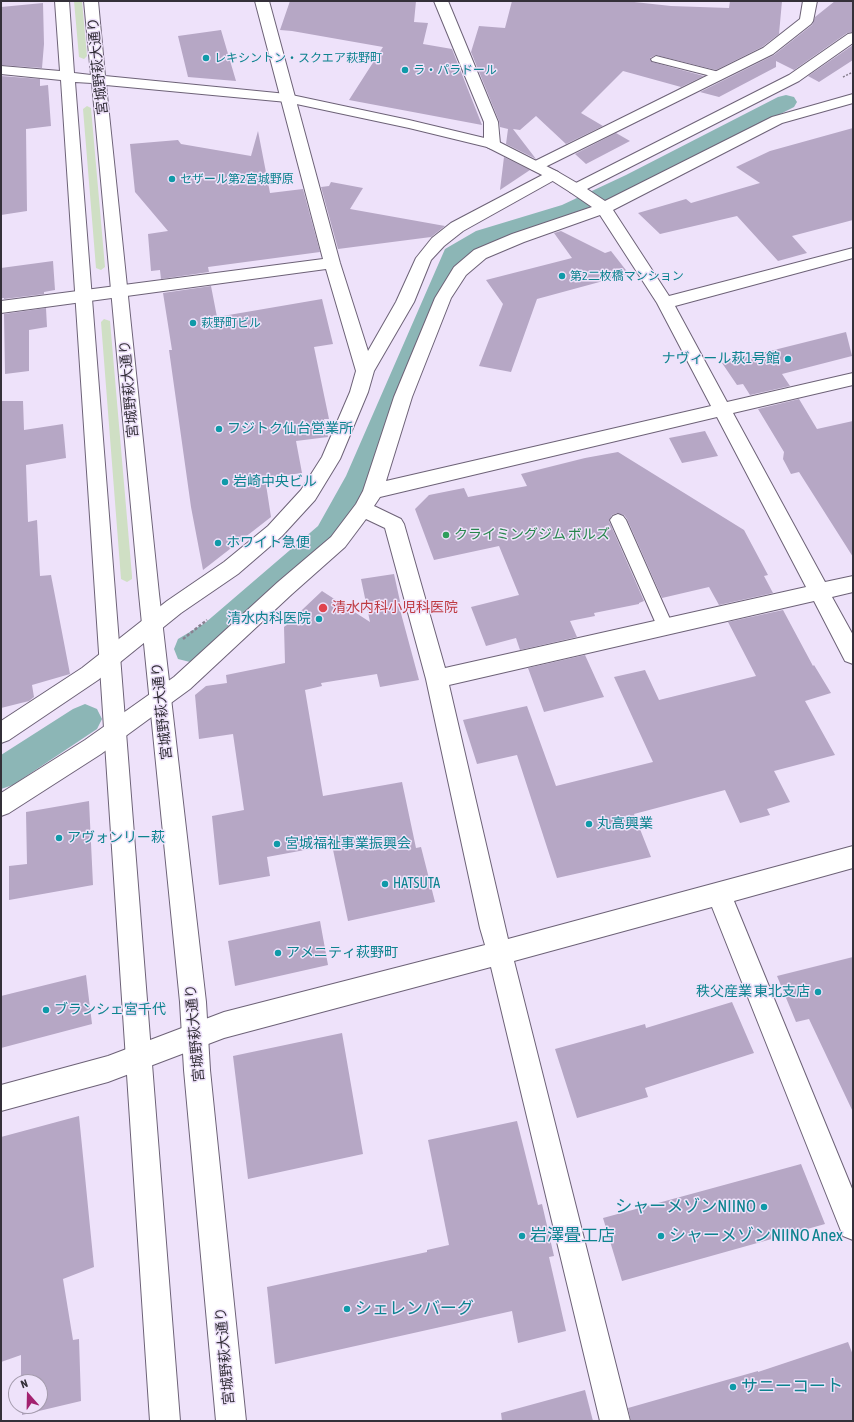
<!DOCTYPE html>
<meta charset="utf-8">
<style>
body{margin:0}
#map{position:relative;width:854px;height:1422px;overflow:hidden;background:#eee2fa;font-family:"Asap Condensed",sans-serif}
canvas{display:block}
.frame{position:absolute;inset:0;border:2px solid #343039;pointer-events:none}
.north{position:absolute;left:8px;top:1374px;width:40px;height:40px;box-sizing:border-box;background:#eee2fa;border:1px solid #a49bad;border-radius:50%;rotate:340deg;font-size:11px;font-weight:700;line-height:16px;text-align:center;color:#343039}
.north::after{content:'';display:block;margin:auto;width:14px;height:18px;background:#a32170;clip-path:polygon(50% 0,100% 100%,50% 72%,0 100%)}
</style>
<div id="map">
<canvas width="854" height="1422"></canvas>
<div class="frame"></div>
<div class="north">N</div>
</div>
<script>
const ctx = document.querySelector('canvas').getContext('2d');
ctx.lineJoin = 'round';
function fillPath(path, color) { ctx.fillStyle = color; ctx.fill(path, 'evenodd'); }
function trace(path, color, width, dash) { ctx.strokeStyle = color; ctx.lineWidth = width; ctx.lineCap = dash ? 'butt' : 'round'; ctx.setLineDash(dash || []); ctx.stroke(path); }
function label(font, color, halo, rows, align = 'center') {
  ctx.font = font + ' "Asap Condensed","Noto Sans JP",sans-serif'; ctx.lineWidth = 3; ctx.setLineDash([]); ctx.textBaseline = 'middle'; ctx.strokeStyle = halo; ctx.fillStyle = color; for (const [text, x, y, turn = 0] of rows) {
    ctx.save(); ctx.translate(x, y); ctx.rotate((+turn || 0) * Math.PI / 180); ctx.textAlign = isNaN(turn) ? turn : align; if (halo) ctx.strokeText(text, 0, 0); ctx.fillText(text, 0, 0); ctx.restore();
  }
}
const green = new Path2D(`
 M74 1H82L87 56 84 59 79 57Z
 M87 106 91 108 105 267 101 270 96 268 83 109Z
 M104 319 110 321 132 576V579L127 582 121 579 101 322Z`);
const canal = new Path2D(`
 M786 95 794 97 797 102 794 107 642 185 580 215 494 243 465 260 376 477 340 542 227 641 202 659 190 662 178 659 174 649 178 639 205 623 318 526 346 476 445 249 476 231 562 205 626 175 778 97Z
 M85 704 97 709 102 719 97 729 13 785 1 789V755L73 709Z`);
const building = new Path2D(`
 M290 1H416L414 22 428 23 423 44 452 49 482 125 349 100 383 47 292 31 280 30Z
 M512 1H625L671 6 729 8 730 1H782L779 34 762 47 716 70 656 55 650 58 652 62 704 76 681 87 623 71 581 113 603 126 566 144 536 116 520 130 513 129 536 159 506 144 508 129 500 127 499 121 471 52 479 26 505 28Z
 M835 1H853V32L847 33 794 70 776 61V67L719 97 700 92 774 55 812 25 815 17Z
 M43 3 44 44 42 68 1 65V7Z
 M221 30 236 81 188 77 178 36Z
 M853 45V60L819 82 808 76Z
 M1 76 40 79V86L48 85 51 126 26 129 27 211 1 215Z
 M853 128V220L792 236 807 253 778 261 737 216 660 234 638 213 686 199 691 203 760 183 736 167 770 151Z
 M258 131 270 193 303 189 320 252 208 267 209 272 161 279 160 270 151 271 148 234 168 231 135 192 130 144 178 140 181 144 251 156Z
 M616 133 630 141 586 164 575 154Z
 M504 157 530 170 500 190Z
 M331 182 363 188 350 209 445 226 431 237 338 249 321 187 329 186Z
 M561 231 605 253 611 251 629 274 537 299 511 372 479 366 503 304 486 280 572 258 554 233Z
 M53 261 55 290 44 292V294L4 299V298H1V268Z
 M211 286 217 317 322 299 333 344 314 347 329 419H324L328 437 296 441 302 473 265 478 271 517 203 570 191 507 169 350H172L163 293Z
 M46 308 47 327 29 330V371L5 374 4 314Z
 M846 332 852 356 782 374 790 386 750 395 743 384 737 385 722 363Z
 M799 399 817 429 853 421V557L799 472 791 474 783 459 784 452 758 409Z
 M1 401H23L24 430 63 424 66 458 26 465 28 522 37 520 40 576 51 575 70 674 32 685 34 697 29 701 1 708Z
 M705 431 718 456 682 463 669 438Z
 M618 452 744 530 768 575 764 576 773 593 719 605 709 587 662 598 627 519 624 515 617 513 612 515 609 521 644 601 639 603V604L594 613 595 616 570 621 577 637 520 650 516 638 486 646 471 607 519 595 499 546 434 560 415 509 429 495 464 488 468 497 527 486 521 474 585 458Z
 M394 574 401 606H399L419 680 380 687 377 674 321 683 322 686 305 690 323 796 402 782 416 848 421 847 435 902 348 921 332 845 267 857 270 876 219 885 212 816 244 810 233 734 199 739 195 695 206 686 227 683 226 675 285 663 284 627 322 591 370 622 361 579Z
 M783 610 813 666 814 665 831 693 805 701 835 755 774 771 790 802 767 809 770 815 740 823 725 790 634 814 651 857 557 878 517 755 477 764 463 720 527 706 556 786 653 762 614 677 645 670 659 700 756 676 728 622Z
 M585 655 604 697 544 712 528 668Z
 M89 801 93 885 9 900V866L27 864 26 812Z
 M320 921 328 965 235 986 228 941Z
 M853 957V1112L809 1019 796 1022 777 976Z
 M86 975 92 1024 1 1048V996Z
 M732 1002 754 1053 645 1088 648 1097 577 1118 555 1049 645 1024 646 1028Z
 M342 1033 363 1154 248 1179 233 1056Z
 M79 1116 94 1267 63 1279 73 1340 79 1339 81 1401 22 1415V1406H40V1382H21V1355L1 1362V1137Z
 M517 1121 538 1205 542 1204 554 1256 549 1257 566 1331 518 1343 512 1311 275 1364 267 1287 427 1252V1250L449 1245 428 1140Z
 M801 1164 825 1224 622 1281 603 1218Z
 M848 1342 853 1355V1421H631L628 1408 758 1371V1372Z
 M585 1390 593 1421H502L501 1413Z`);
const pathFar1 = new Path2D(`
 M843 77 853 72`);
const path = new Path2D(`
 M183 639 207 620`);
const service = new Path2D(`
 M656 56 723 73 725 75 719 78 652 61 651 59Z
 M618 514 623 516 626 520 673 626 671 631 665 633 659 631 657 626 610 520 613 516Z`);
const minor = new Path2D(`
 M255 1H269L340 263 368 351 396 302 416 258 432 238 451 223 548 172 553 170 558 172 561 175 558 178 463 231 444 246 431 260 414 302 374 371 368 392 340 459 315 500 282 536 238 574 181 613 98 680 9 740 1 743V721L82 668 167 601 224 562 268 526 301 490 322 457 350 392 356 371 326 269 1 313V301L323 259Z
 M434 1H448L498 122 500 144 497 147 492 149 487 147 484 144V122Z
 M803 1H817L813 21 811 24 773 54 541 169 536 171 531 169 528 166 531 163 763 48 800 19Z
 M853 33V43L799 81 587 189 605 201 772 117 853 94V103L782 123 613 210 669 296 853 248V258L675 306 727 402 853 373V385L733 413 825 582 853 576V592L832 597 853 635V664L845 661 814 601 449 685 508 939 853 846V868L734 901 853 1191V1240L843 1236 712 907 514 961 630 1421H600L491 967 224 1038 108 1082 1 1111V1085L108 1056 224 1012 485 945 480 928 426 679 385 528 366 519 345 547 292 594 190 689 101 754 9 813 1 816V793L85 740 174 677 278 582 331 537 356 504 363 491 394 397 435 298 454 267 474 250 512 234 592 207 570 192 568 189 570 186 789 75 848 34ZM600 215 657 303 711 406 386 481 412 397 451 298 466 275 486 258 524 242ZM717 417 806 587 445 668 404 524 401 519 374 506 380 497Z`);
const tertiary = new Path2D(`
 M55 1H69L74 73 91 75 84 1H98L105 76 287 94 409 120 497 141 558 172 582 186 584 189 582 192 576 194 570 192 548 178 487 147 409 128 287 102 106 85 159 594 206 1002 210 1070 246 1421H216L184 1070 180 1002 139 594 92 83 75 82 180 1421H150L61 80 1 74V66L60 71Z`);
const markers = [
 [206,58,4,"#0f9aa8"],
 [405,70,4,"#0f9aa8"],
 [172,179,4,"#0f9aa8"],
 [562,276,4,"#0f9aa8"],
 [193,323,4,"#0f9aa8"],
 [788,359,4,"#0f9aa8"],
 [219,429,4,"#0f9aa8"],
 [225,482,4,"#0f9aa8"],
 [446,535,4,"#2e9e5b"],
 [218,543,4,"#0f9aa8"],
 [323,608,5,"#e0444e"],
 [319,619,4,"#0f9aa8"],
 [589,824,4,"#0f9aa8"],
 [59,838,4,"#0f9aa8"],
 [277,844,4,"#0f9aa8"],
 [385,884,4,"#0f9aa8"],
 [278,953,4,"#0f9aa8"],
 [818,992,4,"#0f9aa8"],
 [46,1010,4,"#0f9aa8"],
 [764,1207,4,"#0f9aa8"],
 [522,1236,4,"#0f9aa8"],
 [661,1236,4,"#0f9aa8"],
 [347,1309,4,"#0f9aa8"],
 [733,1387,4,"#0f9aa8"]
];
const farCulturenames = [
 ["レキシントン・スクエア萩野町",214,58],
 ["ラ・パラドール",413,70],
 ["セザール第2宮城野原",180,179],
 ["第2二枚橋マンション",570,276],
 ["萩野町ビル",201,323]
];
const streetNames = [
 ["宮城野萩大通り",98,66,-96],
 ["宮城野萩大通り",129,389,-95],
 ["宮城野萩大通り",162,711,-96],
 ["宮城野萩大通り",195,1033,-95],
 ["宮城野萩大通り",225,1356,-95]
];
const cultureNames = [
 ["ナヴィール萩1号館",780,359,"right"],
 ["フジトク仙台営業所",227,429],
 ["岩崎中央ビル",233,482],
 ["ホワイト急便",226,543],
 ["清水内科医院",311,619,"right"],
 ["丸高興業",597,824],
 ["アヴォンリー萩",67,838],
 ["宮城福祉事業振興会",285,844],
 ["HATSUTA",393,884],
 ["アメニティ萩野町",286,953],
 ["秩父産業 東北支店",810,992,"right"],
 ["ブランシェ宮千代",54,1010]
];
const leisureNames = [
 ["クライミングジム ボルズ",454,535]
];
const healthNames = [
 ["清水内科小児科医院",332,608]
];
const nearCulturenames = [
 ["シャーメゾンNIINO",756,1207,"right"],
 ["岩澤畳工店",530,1236],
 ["シャーメゾンNIINO Anex",669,1236],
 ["シェレンバーグ",355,1309],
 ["サニーコート",741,1387]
];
fillPath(green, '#cfdfc4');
fillPath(canal, '#8cb6b6');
fillPath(building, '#b6a7c5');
trace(service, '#6d6277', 2);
trace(minor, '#6d6277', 2);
trace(tertiary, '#6d6277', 2);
trace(pathFar1, '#898191', 1.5, [2, 1.5]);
trace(path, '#898191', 2.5, [3, 2]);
fillPath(service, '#fff');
fillPath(minor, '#fff');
fillPath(tertiary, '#fff');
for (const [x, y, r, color] of markers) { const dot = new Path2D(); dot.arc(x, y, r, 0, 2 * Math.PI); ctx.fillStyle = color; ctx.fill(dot); trace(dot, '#eee2fa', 1.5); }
label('12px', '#0d838f', '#eee2fa', farCulturenames, 'left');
label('14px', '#343039', '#eee2fa', streetNames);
label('14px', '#0d838f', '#eee2fa', cultureNames, 'left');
label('14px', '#27864d', '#eee2fa', leisureNames, 'left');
label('14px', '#be3a42', '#eee2fa', healthNames, 'left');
label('17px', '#0d838f', '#eee2fa', nearCulturenames, 'left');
</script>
